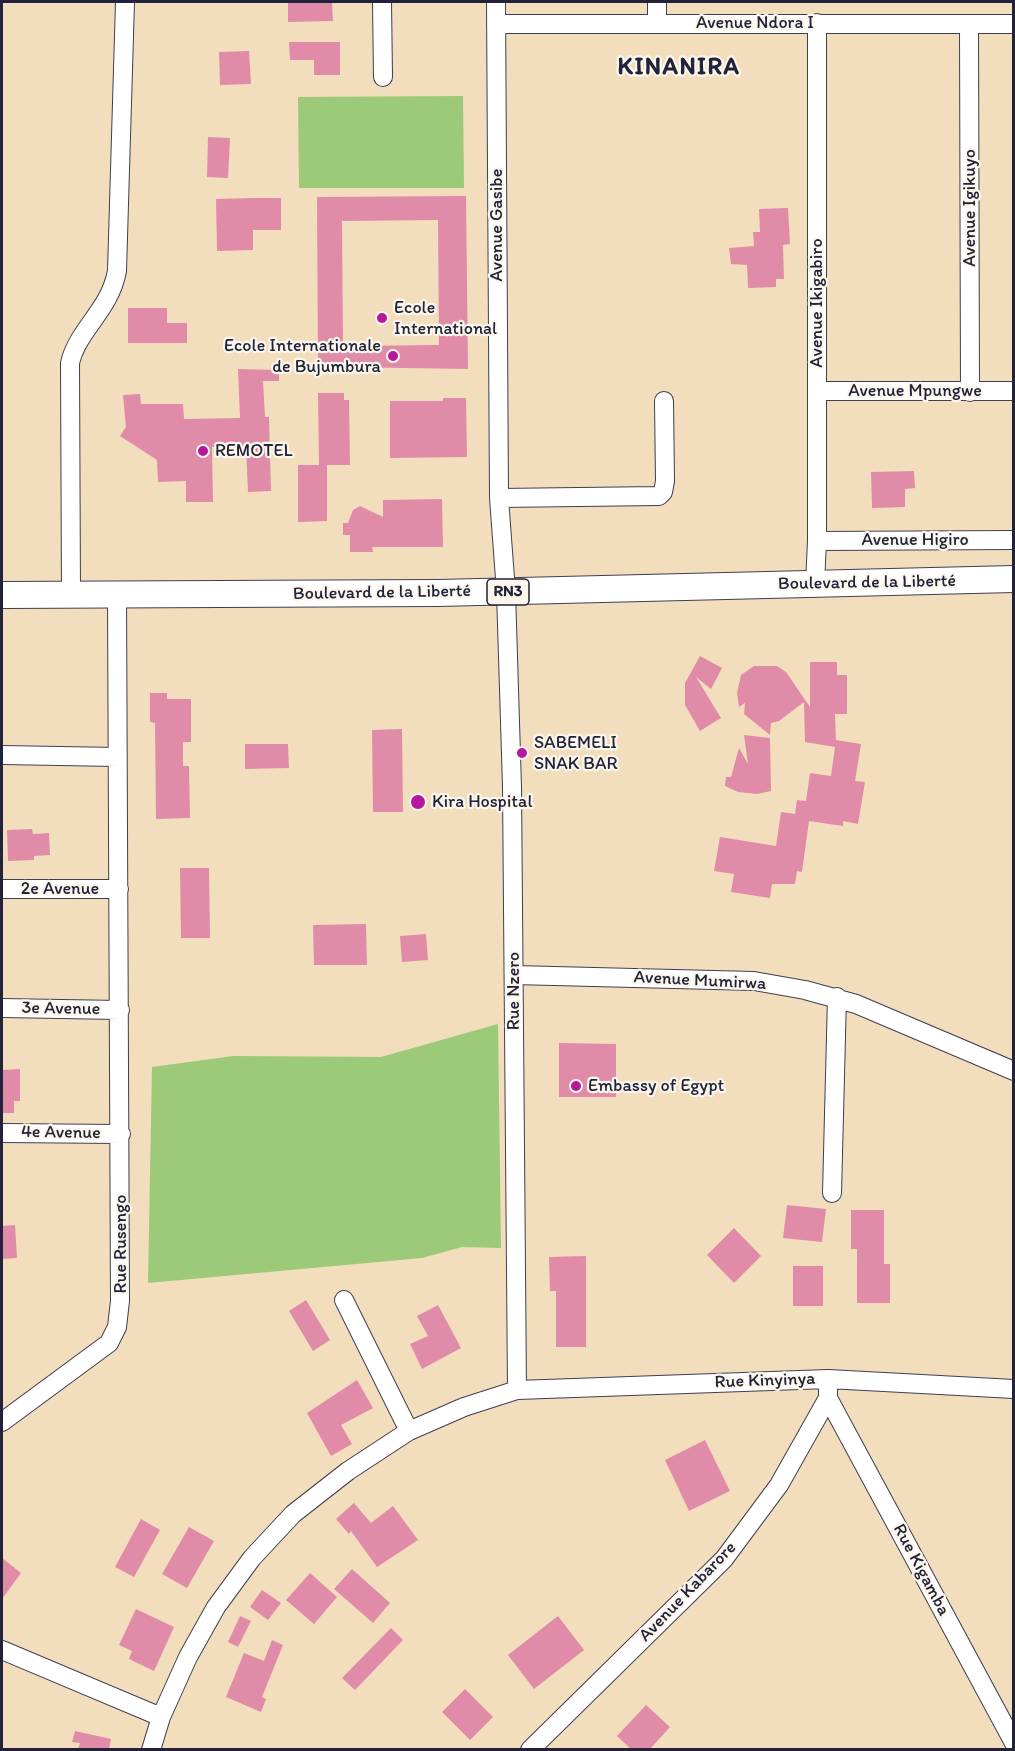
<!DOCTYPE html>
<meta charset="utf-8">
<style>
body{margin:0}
#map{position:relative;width:1015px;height:1751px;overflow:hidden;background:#f2ddbd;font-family:Itim,sans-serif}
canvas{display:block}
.frame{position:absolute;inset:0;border:3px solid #22223b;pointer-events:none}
</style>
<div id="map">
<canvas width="1015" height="1751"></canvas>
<div class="frame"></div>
</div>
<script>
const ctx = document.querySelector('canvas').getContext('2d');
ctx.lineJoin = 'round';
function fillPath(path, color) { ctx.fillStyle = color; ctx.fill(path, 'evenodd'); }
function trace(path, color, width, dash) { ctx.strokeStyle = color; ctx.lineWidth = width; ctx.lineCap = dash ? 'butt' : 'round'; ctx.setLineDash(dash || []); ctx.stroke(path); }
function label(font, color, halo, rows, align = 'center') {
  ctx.font = font + ' Itim,sans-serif'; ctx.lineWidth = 4.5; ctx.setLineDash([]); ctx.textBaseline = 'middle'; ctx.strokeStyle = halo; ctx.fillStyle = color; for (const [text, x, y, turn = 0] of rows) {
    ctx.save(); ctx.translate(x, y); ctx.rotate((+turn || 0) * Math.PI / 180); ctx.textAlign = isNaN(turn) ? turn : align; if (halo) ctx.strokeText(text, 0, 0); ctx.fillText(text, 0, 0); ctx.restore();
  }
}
const green = new Path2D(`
 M463 96 464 188H299L298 97Z
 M498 1024 501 1248 462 1247 422 1258 148 1283 152 1067 233 1056 381 1057Z`);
const building = new Path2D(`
 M288 2H332L333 21 288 22Z
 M289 42H340V75H314V60H290Z
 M249 51 251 84 220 85 219 52Z
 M208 137 230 138 228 178 207 177Z
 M466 196 468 369 344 367V371H318L317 197ZM438 220 439 345 343 346 342 221Z
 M252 198H281V230H253V250L217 251 216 199Z
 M788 208 790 244 783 245 784 279H776V287L748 288 747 265 731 264 729 248 754 246 753 232H760L759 209Z
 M128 308H167V323H187V343H128Z
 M238 369 279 370V381H263L265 417H269L271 491 248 492 246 446 212 447 213 502H186V481L158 482 157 460 120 436 126 427 123 395 140 394 141 404H183L184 419 240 418Z
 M318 393H344V400H349L350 465H319Z
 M443 398H466L467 457 390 458V401H443Z
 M298 465H327V521L298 522Z
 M914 471 915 488 905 489V507L872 508 871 472Z
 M442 499 443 547H372L373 552H350V535H343V523H348L353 510 360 506 383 517V500Z
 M700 656 722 668 711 689 696 677 721 718 700 731 685 705V683Z
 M810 662H837V675H847V714H835L836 743V740L861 744 855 781 865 782 858 824 843 821V826L809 821 802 872 797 871 795 884H772L770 898 731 892 734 874 714 871 720 837 776 846 781 812 795 814 797 800 806 801 810 773 831 776 835 747 805 742 804 702 779 721 771 723 770 735 744 714 745 703 739 707 737 693 741 675 754 666H777L786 672 810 707Z
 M150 693H167V699H191V742H183V766H189L190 818 156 819 155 723 150 722Z
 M402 729 403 812H373L372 730Z
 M744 735 770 738 771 791 757 794 738 792 725 786 726 777H731L739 748 748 764Z
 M245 744H288L289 768 245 769Z
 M32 829 33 834 49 833 50 855 34 856V860L8 861 7 830Z
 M180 868H209L210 938H181Z
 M366 924 367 965H314L313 925Z
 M426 934 428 960 402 962 400 936Z
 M559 1043 616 1044V1097H559Z
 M20 1069V1101H14V1113H2V1070Z
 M787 1205 826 1209 822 1242 783 1238Z
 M851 1210H884V1264H890V1303H857V1249H851Z
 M15 1225 17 1258 2 1259V1226Z
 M734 1228 761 1256 734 1283 707 1255Z
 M586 1256V1347H556V1291H550L549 1257Z
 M793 1266H823V1306H793Z
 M306 1300 330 1340 313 1351 289 1311Z
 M438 1305 461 1348 422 1369 410 1344 428 1336 417 1316Z
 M357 1380 373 1408 341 1425 352 1444 331 1456 307 1413Z
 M705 1440 730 1491 689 1511 665 1460Z
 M354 1503 371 1523 393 1506 418 1540 377 1567 351 1531 349 1534 336 1519Z
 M141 1519 160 1530 134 1577 115 1567Z
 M189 1527 214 1541 187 1588 162 1574Z
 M2 1558 21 1573 2 1599Z
 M352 1569 390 1603 373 1623 334 1589Z
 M310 1573 337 1597 314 1624 286 1600Z
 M262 1590 281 1603 268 1620 250 1607Z
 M136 1609 174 1627 154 1671 129 1659 132 1651 119 1645Z
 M240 1616 251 1621 238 1647 228 1642Z
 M558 1616 584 1650 534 1689 508 1655Z
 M391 1628 403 1640 355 1690 342 1678Z
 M272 1640 283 1645 262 1697 266 1699 261 1712 226 1697 244 1653 264 1661Z
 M465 1689 493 1717 470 1740 442 1712Z
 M646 1705 670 1727 650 1749H631L617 1736Z
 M75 1731 111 1739 109 1749H78L80 1743 72 1742Z`);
const minor = new Path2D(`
 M382 2 383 77
 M496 2 499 498 506 592 512 787 517 1390
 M657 2V23
 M496 24H1014
 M969 24 970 392
 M817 391H1014
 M499 498 659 496 663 492 665 481 664 401
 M817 541 1014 540
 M815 584 817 541V23
 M71 595 70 363C78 329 110 310 117 271L125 2
 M2 755 117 757
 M2 889H119
 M514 975 754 981 805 990 856 1004 1014 1071
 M2 1008 120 1010
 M2 1133 121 1134
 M832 1193 837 997
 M344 1300 409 1431
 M828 1398 1014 1743
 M2 1422 109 1343 117 1327 120 1301 117 595
 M2 1650 161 1717
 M151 1750 161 1717 188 1657 216 1607 252 1558 293 1514 348 1471 409 1431 464 1407 517 1390 828 1379 1014 1389
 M530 1750 724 1559 779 1485 828 1398V1379`);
const highway = new Path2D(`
 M2 595 438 593 1014 579`);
const markers = [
 [382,318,6,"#b5179e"],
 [393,356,6,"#b5179e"],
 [203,451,6,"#b5179e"],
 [522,753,6,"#b5179e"],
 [418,802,8,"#b5179e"],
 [576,1086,6,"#b5179e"]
];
const shields = [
 [508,592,42]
];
const shieldNames = [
 ["RN3",508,592]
];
const streetNames = [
 ["Avenue Ndora I",755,23],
 ["Avenue Igikuyo",970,208,-90],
 ["Avenue Gasibe",497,225,-90],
 ["Avenue Ikigabiro",817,303,-90],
 ["Avenue Mpungwe",915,391],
 ["Avenue Higiro",915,540],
 ["Boulevard de la Liberté",867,583,-1],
 ["Boulevard de la Liberté",382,593,-1],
 ["2e Avenue",60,889],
 ["Avenue Mumirwa",700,981,3],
 ["Rue Nzero",514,991,-90],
 ["3e Avenue",61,1009,1],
 ["4e Avenue",61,1133,1],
 ["Rue Rusengo",121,1244,-90],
 ["Rue Kinyinya",765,1381,-2],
 ["Rue Kigamba",921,1570,62],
 ["Avenue Kabarore",688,1592,-46]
];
const poiNames = [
 ["Ecole",394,308],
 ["International",394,329],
 ["Ecole Internationale",381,346,"right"],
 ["de Bujumbura",381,367,"right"],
 ["REMOTEL",215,451],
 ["SABEMELI",534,743],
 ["SNAK BAR",534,764],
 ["Kira Hospital",432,802],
 ["Embassy of Egypt",588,1086]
];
const districtNames = [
 ["KINANIRA",679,68]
];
fillPath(green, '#9cca78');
fillPath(building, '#e08ca9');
trace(minor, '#413e4e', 20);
trace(highway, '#413e4e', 28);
trace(minor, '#fff', 18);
trace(highway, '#fff', 26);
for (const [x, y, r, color] of markers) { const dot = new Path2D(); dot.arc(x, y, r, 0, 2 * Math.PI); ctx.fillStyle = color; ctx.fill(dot); trace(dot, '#fbf7ec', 2); }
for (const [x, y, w] of shields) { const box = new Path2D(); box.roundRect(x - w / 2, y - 13, w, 26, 4.5); ctx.fillStyle = '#fbf7ec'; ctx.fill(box); trace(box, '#22223b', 1.5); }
label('bold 16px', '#22223b', null, shieldNames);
label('18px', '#22223b', '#fbf7ec', streetNames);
label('18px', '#22223b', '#fbf7ec', poiNames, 'left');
ctx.letterSpacing = '1.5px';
label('bold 24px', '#22223b', '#fbf7ec', districtNames);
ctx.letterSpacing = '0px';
</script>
